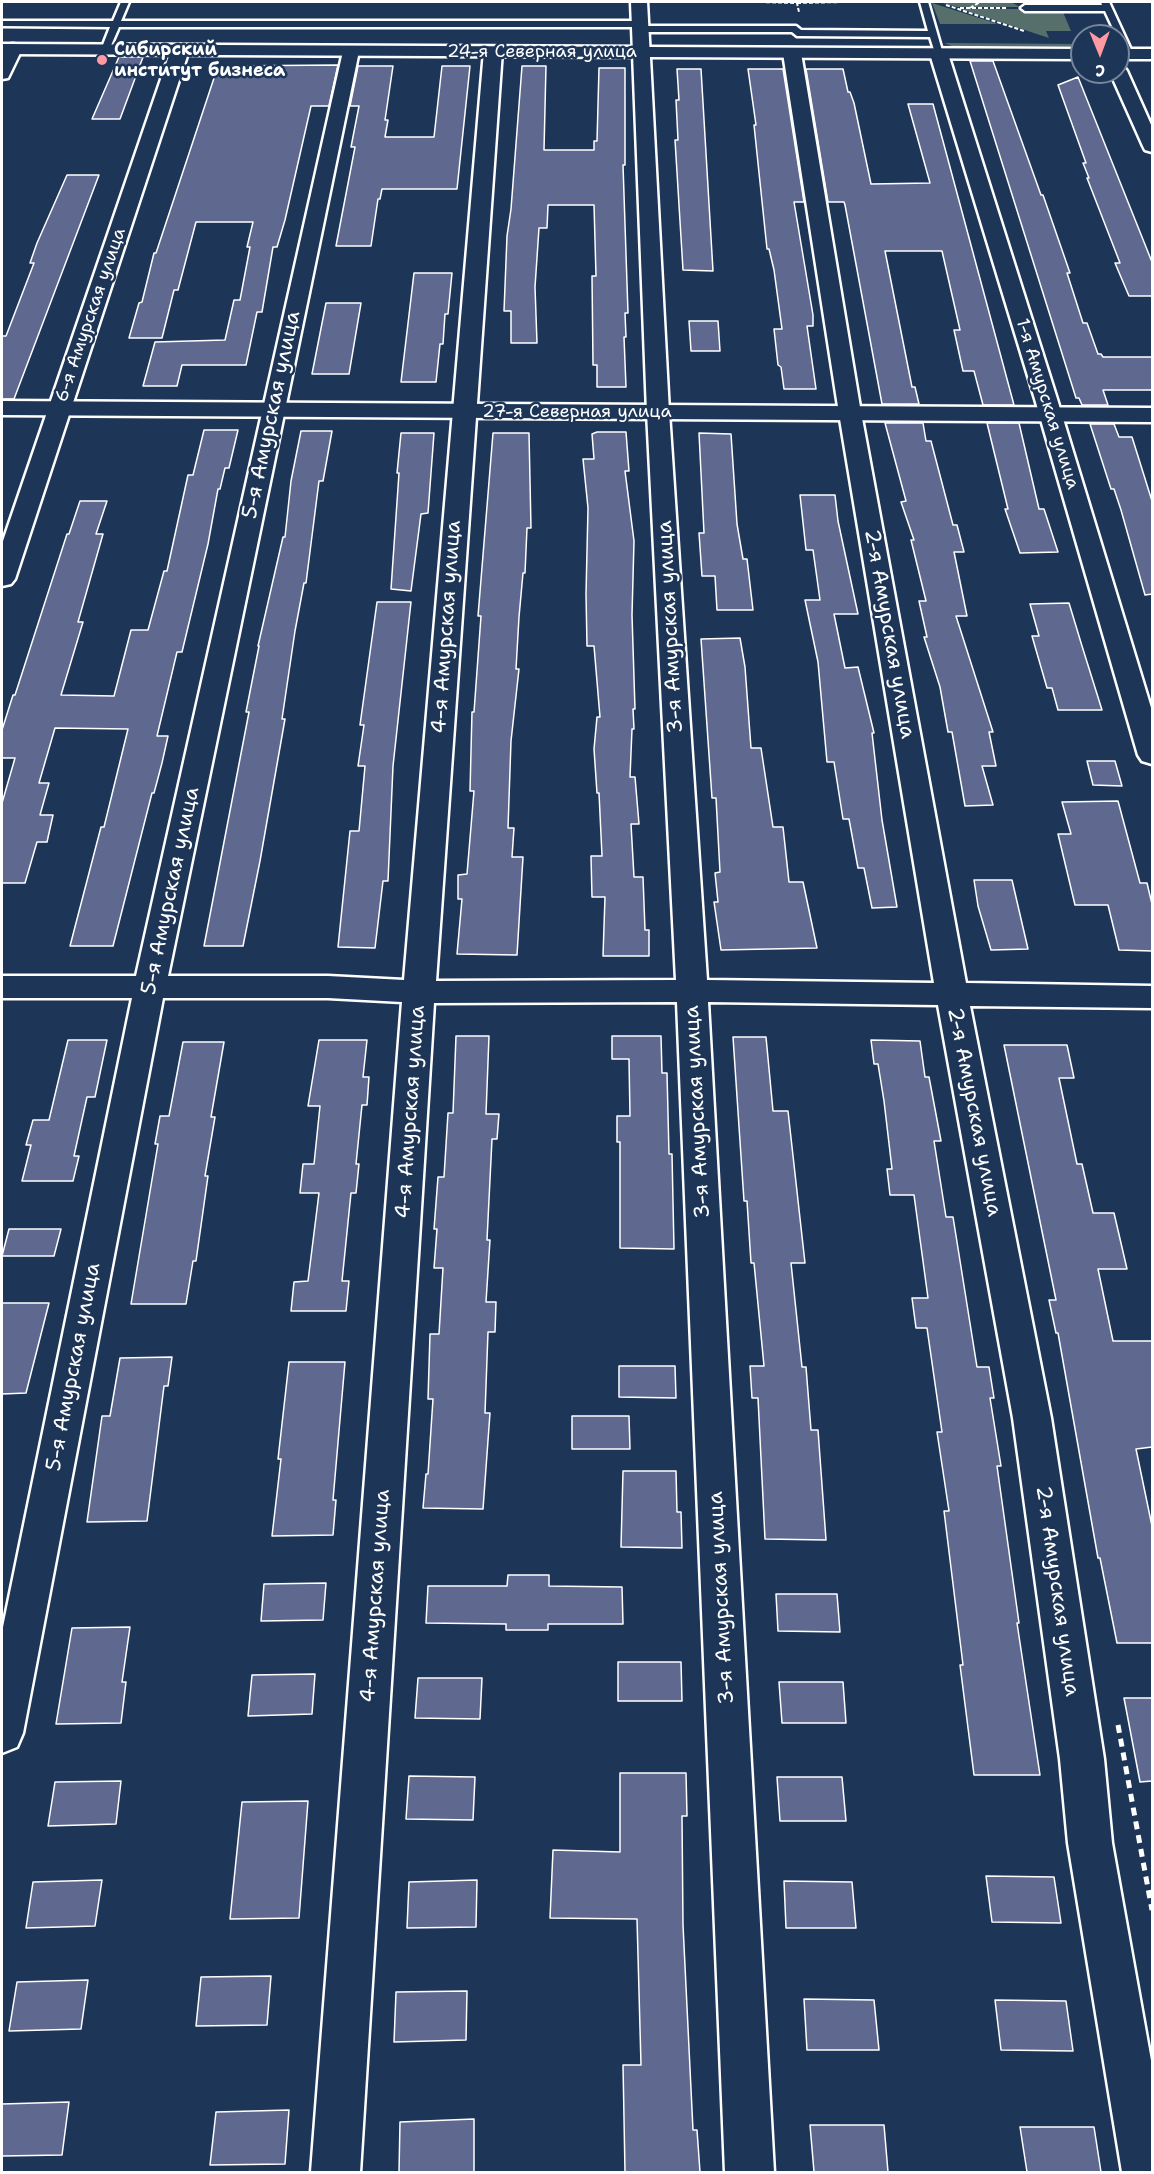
<!DOCTYPE html>
<meta charset="utf-8">
<style>
body{margin:0}
#map{position:relative;width:1154px;height:2174px;overflow:hidden;background:#1d3557;font-family:"Shantell Sans",sans-serif}
canvas{display:block}
.frame{position:absolute;inset:0;border:3px solid #fff;pointer-events:none}
.north{position:absolute;left:1070px;top:24px;width:60px;height:60px;box-sizing:border-box;background:#1d3557;border:2px solid #77869a;border-radius:50%;rotate:179deg;font-size:16px;font-weight:700;line-height:24px;text-align:center;color:#fff}
.north::after{content:'';display:block;margin:auto;width:21px;height:27px;background:#ff9aa2;clip-path:polygon(50% 0,100% 100%,50% 72%,0 100%)}
</style>
<div id="map">
<canvas width="1154" height="2174"></canvas>
<div class="frame"></div>
<div class="north">С</div>
</div>
<script>
const ctx = document.querySelector('canvas').getContext('2d');
ctx.lineJoin = 'round';
function fillPath(path, color) { ctx.fillStyle = color; ctx.fill(path, 'evenodd'); }
function trace(path, color, width, dash) { ctx.strokeStyle = color; ctx.lineWidth = width; ctx.lineCap = dash ? 'butt' : 'round'; ctx.setLineDash(dash || []); ctx.stroke(path); }
function label(font, color, halo, rows, align = 'center') {
  ctx.font = font + ' "Shantell Sans",sans-serif'; ctx.lineWidth = 5; ctx.setLineDash([]); ctx.textBaseline = 'middle'; ctx.strokeStyle = halo; ctx.fillStyle = color; for (const [text, x, y, turn = 0] of rows) {
    ctx.save(); ctx.translate(x, y); ctx.rotate((+turn || 0) * Math.PI / 180); ctx.textAlign = isNaN(turn) ? turn : align; if (halo) ctx.strokeText(text, 0, 0); ctx.fillText(text, 0, 0); ctx.restore();
  }
}
const green = new Path2D(`
 M939 2H1011L1020 7H957Z
 M932 3 998 24H940Z
 M961 9H1024L1029 12H1063L1071 31H1046L1049 38Z
 M944 43 1082 44V46H952Z`);
const building = new Path2D(`
 M119 57H143L120 119H92Z
 M970 61H993L1041 195H1043L1070 273H1067L1083 323H1087L1098 354H1101L1103 357H1152V390H1103L1108 405H1082L1079 398H1076Z
 M338 65 329 106H311L285 220 277 247H273L262 312H257L246 365H182L177 386H143L155 342 225 340 234 300H240L250 247H247L253 222H196L178 290H174L162 338H129L139 303 142 302 154 253H156L218 66Z
 M358 66H393L385 120H388L385 137H434L442 66H470L457 189H382L380 199H378L371 246H336L355 147H351L359 106H350Z
 M522 66H546L544 150H594V141H597L599 68H625V165H623L628 313H625L626 337H624L626 387H597V365H593L592 276H596L594 205H548L547 228H539L535 287 537 343H511V311H504L507 236 511 209Z
 M677 69H701L713 271 683 270 675 140H678L676 100H679Z
 M748 69H783L804 202H794L813 315V326H807L816 389H784L781 367 778 365 774 329H782L774 270 769 249H767L754 125H756Z
 M806 69H843L848 92H850L854 103 871 184 930 183 908 104H933L1014 405H983L974 371H963L954 330H960L942 251H885L912 387H915L919 404H882L845 205 844 202H828Z
 M1078 77 1152 262V296H1129L1115 263H1120L1087 178H1089L1083 163H1086L1058 85Z
 M67 175H99L14 399H2V336H6L34 263H30L37 243Z
 M414 273H452L448 314H445L443 344H440L436 382H401Z
 M326 303H361L349 374H312Z
 M689 321H718L720 351H691Z
 M885 423H923L926 441H931L953 525H957L964 552H954L967 616H956L993 732H989L996 766H982L993 805 965 806 952 732H948L940 687 924 637H927L919 601H926L911 540H914L901 502 906 501Z
 M987 423H1019L1039 509H1044L1058 552 1020 553 1005 509H1008Z
 M1090 424H1114L1119 437H1132L1152 501V594L1145 595 1121 510 1114 489H1111Z
 M204 430H238L229 468H225L220 489H218L208 544 182 652H177L157 736H168L162 763 154 793H152L113 946H70L101 827H104L128 729 55 728 39 783H49L40 815H53L47 842H37L25 883H2V803L15 758H2V730L13 695H15L67 534H69L80 501H107L96 534H103L78 622H83L61 695 114 696 131 630H148L164 571H167L188 475H193Z
 M301 431H332L323 481H319L306 583H304L295 631 282 719H285L260 861 243 946H204L249 712H246L259 646H258L283 537H285L291 481Z
 M597 432H626L629 471H625L634 541 632 615 635 709H633L634 729H632L630 777H635L639 824H631L634 877H643L645 930H649V956H603L605 897H592L591 856H602L599 793H597L594 749 597 717H600L594 646H587L586 594 588 508 583 459H594L592 434Z
 M401 433H434L428 513 421 514 411 591 391 589 399 473H397Z
 M493 433H529L531 528H527L525 573H523L519 617 516 669H519L511 741 508 828H514L512 857H523L517 955 457 954 462 899H458V875L467 874 474 791H470L472 712H474L481 616H478Z
 M699 433 731 434 737 524 743 559H747L753 610H717L715 576H702L699 533H704Z
 M800 495H835L838 521 858 614H834L845 668 858 667 874 733H872L882 820 897 907 872 908 864 868H858L849 819H843L834 762H827L818 662 805 600H820L813 550H806Z
 M377 602H411L393 766 388 881H383L375 948 338 947 350 831H359L365 766H358L364 725H360Z
 M1069 603 1082 646 1102 710H1058L1052 688H1047L1032 636H1039L1030 604Z
 M740 638 745 667 751 748H761L773 827H783L789 882H803L817 948 721 950 714 902H718L715 873 720 872 716 798H712L701 639Z
 M1087 761H1115L1122 786 1093 785Z
 M1118 801 1140 883H1147L1152 904V951L1119 950 1108 905H1075L1058 834H1071L1062 802Z
 M974 880H1012L1028 949 991 950 978 906Z
 M456 1036H489L486 1114H499L497 1139H492L487 1240H490L486 1302H496L495 1332H488L485 1413H490L483 1509 423 1508 426 1474H428L433 1399H428L430 1334H439L443 1268H434L437 1229H434L438 1177H444L448 1113H453Z
 M612 1036H661L662 1073H667L669 1154H672L674 1249 620 1248V1142H617V1116H630L629 1059H612Z
 M733 1037H766L773 1111H788L805 1263H791L802 1367H806L811 1430H818L826 1540 765 1539 758 1398H752L750 1366H764L754 1263H751L747 1201H744Z
 M68 1040H107L95 1097H87L74 1156H79L73 1181H22L31 1145H26L33 1120H49Z
 M319 1040H367L363 1077H369L367 1105H362L356 1164H359L356 1193H351L342 1281H349L346 1311H291L294 1282 308 1281 319 1193H300L303 1164H314L320 1106H308Z
 M871 1040 920 1041 925 1077H929L941 1141H934L946 1217H953L977 1367H989L994 1398H990L1001 1466H997L1019 1623H1017L1040 1775H974L960 1665H963L944 1511H949L937 1432H942L927 1328H916L912 1298H928L914 1195H890L887 1169H892L884 1101 878 1064H874Z
 M183 1042H224L211 1117H215L205 1176H208L196 1261H193L186 1304H131L158 1144H155L160 1116H169Z
 M1004 1045H1067L1074 1078H1059L1077 1164H1082L1093 1213H1114L1127 1269H1098L1113 1341H1152V1447L1136 1449 1152 1526V1643H1117L1100 1558H1098L1058 1333H1056L1049 1300H1056Z
 M9 1229H61L54 1256H2Z
 M2 1303H49L26 1393 2 1394Z
 M172 1357 168 1386H164L147 1521 87 1522 102 1416H110L120 1358Z
 M289 1362H345L333 1500H336L333 1535 272 1536 281 1459H278Z
 M619 1366H675L676 1398 619 1397Z
 M572 1416H629L630 1449H572Z
 M623 1471H676L677 1512H681L682 1548 621 1547Z
 M508 1575H549V1586L622 1587 623 1624H548V1630H506V1624L426 1623 428 1586H507Z
 M326 1583 323 1620 261 1621 264 1584Z
 M776 1594H837L840 1632 778 1631Z
 M130 1627 122 1682H126L121 1723 56 1724 72 1628Z
 M618 1662H681L682 1701H618Z
 M315 1674 312 1714 248 1716 252 1675Z
 M418 1678H482L480 1719 415 1718Z
 M779 1682H843L846 1723H782Z
 M1124 1698H1152V1781L1140 1782Z
 M620 1773H686L687 1816H682L683 1925 693 2130H697L700 2172H625L623 2065H641L637 1919 550 1918 553 1850 620 1852Z
 M409 1776 475 1777 473 1820 406 1819Z
 M777 1777H842L846 1821H780Z
 M121 1781 116 1824 48 1826 55 1782Z
 M308 1801 299 1918 230 1919 242 1802Z
 M986 1876 1054 1877 1061 1923 992 1922Z
 M102 1880 95 1926 26 1928 33 1882Z
 M477 1880 476 1927 407 1928 409 1882Z
 M784 1881 852 1882 856 1928H786Z
 M271 1976 267 2025 196 2026 201 1977Z
 M88 1980 81 2029 9 2031 17 1982Z
 M467 1991 466 2040 394 2042 396 1992Z
 M804 1999 874 2000 879 2050H807Z
 M995 2000 1066 2001 1073 2051 1001 2050Z
 M69 2102 62 2155 2 2156V2104Z
 M289 2110 285 2164 210 2165 216 2112Z
 M474 2119V2172H399L400 2122Z
 M810 2125H884L888 2172H814Z
 M1020 2127H1094L1101 2172H1027Z`);
const pathFar1 = new Path2D(`
 M760 2 797 3 799 12
 M797 3 843 2
 M946 5 1024 31
 M960 8H1006
 M970 8 980 2`);
const path = new Path2D(`
 M1118 1725 1152 1910`);
const lane = new Path2D(`
 M121 2H129L121 21H641L645 24 642 26H796L801 30 928 31 920 2H928L943 54 936 56 930 37 797 36 792 32H641L637 29 640 27H119L109 50 105 53 101 50 110 27 2 26V21H113Z
 M1101 2H1109L1133 54 1132 56 1125 54 1105 11H1025L1021 8 1025 5H1102Z`);
const street = new Path2D(`
 M631 2H647L669 412 707 980 934 983 839 413 783 53 786 49H798L801 53 861 413 966 983 1152 986V1008L970 1006 1051 1418 1104 1759 1112 1843 1152 2066V2172H1122L1068 1843 1060 1759 1013 1418 938 1005 708 1002 774 2172H725L677 1002 434 1003 360 2172H311L402 1002 328 998H163L23 1733 17 1747 2 1753V1632L132 998H2V976H136L344 47H356L359 51 168 976H328L404 980 484 51 487 47H499L502 51 436 981 676 980 647 412Z
 M13 44 19 45 22 49 8 78 2 79V55L7 45Z
 M180 45 186 46 189 50 15 579 11 584 2 586V544L171 50 174 46Z
 M939 49 945 50 948 54 1057 399 1152 711V764L1142 761 1138 755 1035 399 930 54 933 50Z`);
const secondary = new Path2D(`
 M2 44 1082 49V59L2 54Z
 M1118 49H1152V59H1118Z
 M1118 66 1124 67 1127 71 1152 127V152L1145 150 1143 146 1110 72H1118Z
 M2 401 1152 408V422L2 415Z`);
const markers = [
 [102,60,6,"#ff9aa2"]
];
const farPoinames = [
 ["Сибирский",114,50],
 ["институт бизнеса",114,71]
];
const farStreetnames = [
 ["24-я Северная улица",542,52],
 ["6-я Амурская улица",91,315,-71],
 ["1-я Амурская улица",1047,404,73],
 ["27-я Северная улица",577,412]
];
const streetNames = [
 ["5-я Амурская улица",272,415,-78],
 ["4-я Амурская улица",447,627,-86],
 ["3-я Амурская улица",671,627,-93],
 ["2-я Амурская улица",889,634,80],
 ["5-я Амурская улица",171,891,-78],
 ["4-я Амурская улица",411,1112,-86],
 ["3-я Амурская улица",698,1112,-93],
 ["2-я Амурская улица",974,1112,79],
 ["5-я Амурская улица",74,1367,-79],
 ["2-я Амурская улица",1057,1591,82],
 ["4-я Амурская улица",376,1596,-86],
 ["3-я Амурская улица",722,1598,-93]
];
fillPath(green, '#576f6b');
fillPath(building, '#5f6990');
trace(building, '#fff', 1.5);
trace(lane, '#fff', 5);
trace(street, '#fff', 5);
trace(secondary, '#fff', 5);
trace(pathFar1, '#fff', 2, [4, 2]);
trace(path, '#fff', 5, [8, 6]);
fillPath(lane, '#1d3557');
fillPath(street, '#1d3557');
fillPath(secondary, '#1d3557');
for (const [x, y, r, color] of markers) { const dot = new Path2D(); dot.arc(x, y, r, 0, 2 * Math.PI); ctx.fillStyle = color; ctx.fill(dot); trace(dot, '#1d3557', 2); }
label('bold 18px', '#fff', '#1d3557', farPoinames, 'left');
label('18px', '#fff', '#1d3557', farStreetnames);
label('21px', '#fff', '#1d3557', streetNames);
</script>
